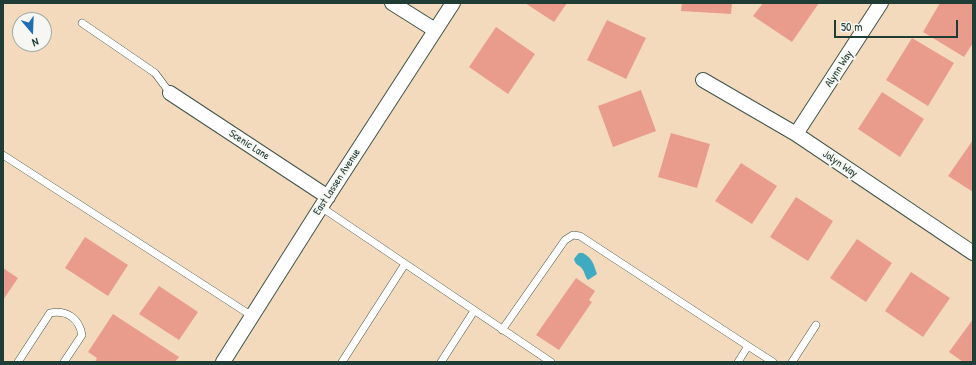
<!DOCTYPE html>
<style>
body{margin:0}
#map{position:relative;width:976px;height:365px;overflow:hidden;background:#f4dabd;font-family:"Patrick Hand",sans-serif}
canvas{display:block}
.frame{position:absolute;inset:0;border:4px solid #1f3d34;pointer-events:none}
.north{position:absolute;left:12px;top:12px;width:40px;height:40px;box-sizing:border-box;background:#f6f6f2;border:1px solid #a0aca6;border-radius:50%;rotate:161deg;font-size:11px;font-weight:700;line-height:16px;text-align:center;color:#1f3d34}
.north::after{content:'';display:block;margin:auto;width:14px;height:18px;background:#1f6fb2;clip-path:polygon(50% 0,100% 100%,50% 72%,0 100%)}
.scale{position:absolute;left:834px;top:20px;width:124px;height:18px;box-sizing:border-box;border:2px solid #1f3d34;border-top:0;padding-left:5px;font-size:12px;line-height:14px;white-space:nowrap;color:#1f3d34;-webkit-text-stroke:3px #f6f6f2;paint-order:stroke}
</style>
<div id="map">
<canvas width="976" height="365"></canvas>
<div class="frame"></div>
<div class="north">N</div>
<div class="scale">50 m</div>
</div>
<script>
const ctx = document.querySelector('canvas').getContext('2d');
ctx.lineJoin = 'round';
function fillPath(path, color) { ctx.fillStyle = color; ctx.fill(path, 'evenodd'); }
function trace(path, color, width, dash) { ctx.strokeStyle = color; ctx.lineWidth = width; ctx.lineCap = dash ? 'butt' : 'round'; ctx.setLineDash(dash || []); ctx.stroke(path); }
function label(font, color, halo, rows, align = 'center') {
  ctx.font = font + ' "Patrick Hand",sans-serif'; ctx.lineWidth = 4; ctx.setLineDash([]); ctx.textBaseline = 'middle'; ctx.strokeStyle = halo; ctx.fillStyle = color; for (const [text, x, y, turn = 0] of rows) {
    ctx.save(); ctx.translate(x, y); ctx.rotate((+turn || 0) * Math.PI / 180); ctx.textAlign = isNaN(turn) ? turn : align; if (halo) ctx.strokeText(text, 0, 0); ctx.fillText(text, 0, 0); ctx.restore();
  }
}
const water = new Path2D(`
 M579 253H583C593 259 593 263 597 274L588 280C585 277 585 273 583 270 580 264 576 267 574 259L577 255Z`);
const building = new Path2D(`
 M525 3H567L554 22Z
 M682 3H732L731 14 681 11Z
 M763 3H819L792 42 753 16Z
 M940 3H970L973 5V43L964 57 923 32Z
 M607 20 646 38 626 79 587 60Z
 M496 27 535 54 508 94 469 67Z
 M912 38 954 63 928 106 886 80Z
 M641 90 656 131 613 147 598 106Z
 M882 92 924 119 900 157 858 129Z
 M671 133 710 144 697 188 658 177Z
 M973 140V192L948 176Z
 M741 163 777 186 752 224 715 201Z
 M796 197 833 221 808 261 770 237Z
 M85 237 128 265 108 296 65 268Z
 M857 239 892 263 866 302 830 278Z
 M3 268 18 278 3 300Z
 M911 272 950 298 923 337 885 311Z
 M576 278 595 291 589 300 592 302 559 350 536 335Z
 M159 286 198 312 179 340 139 314Z
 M113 314 179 357 175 362H95L97 358 88 352Z
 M973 319V362H963L949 352Z`);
const service = new Path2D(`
 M82 23 155 73 170 93
 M3 155 252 316
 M321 207 551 362
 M502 330 565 240 573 235 580 236 748 346 738 362
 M748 346 773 362
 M18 362 50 313C67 310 79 318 82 335L64 362
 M342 362 405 264
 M441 362 474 311
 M792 362 816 325`);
const minor = new Path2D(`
 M392 3 435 30
 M703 80 796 134 973 253
 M170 93 328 197
 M796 134 881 3
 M223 362 321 207 453 3`);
const streetNames = [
 ["Alynn Way",839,69,-57],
 ["Scenic Lane",249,145,33],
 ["Jolyn Way",840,164,34],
 ["East Lassen Avenue",337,182,-57]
];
fillPath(water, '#40abc0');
fillPath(building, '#e99c8c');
trace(service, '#3f5549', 8);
trace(minor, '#3f5549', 16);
trace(service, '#fff', 7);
trace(minor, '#fff', 14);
label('11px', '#1f3d34', '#f6f6f2', streetNames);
</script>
